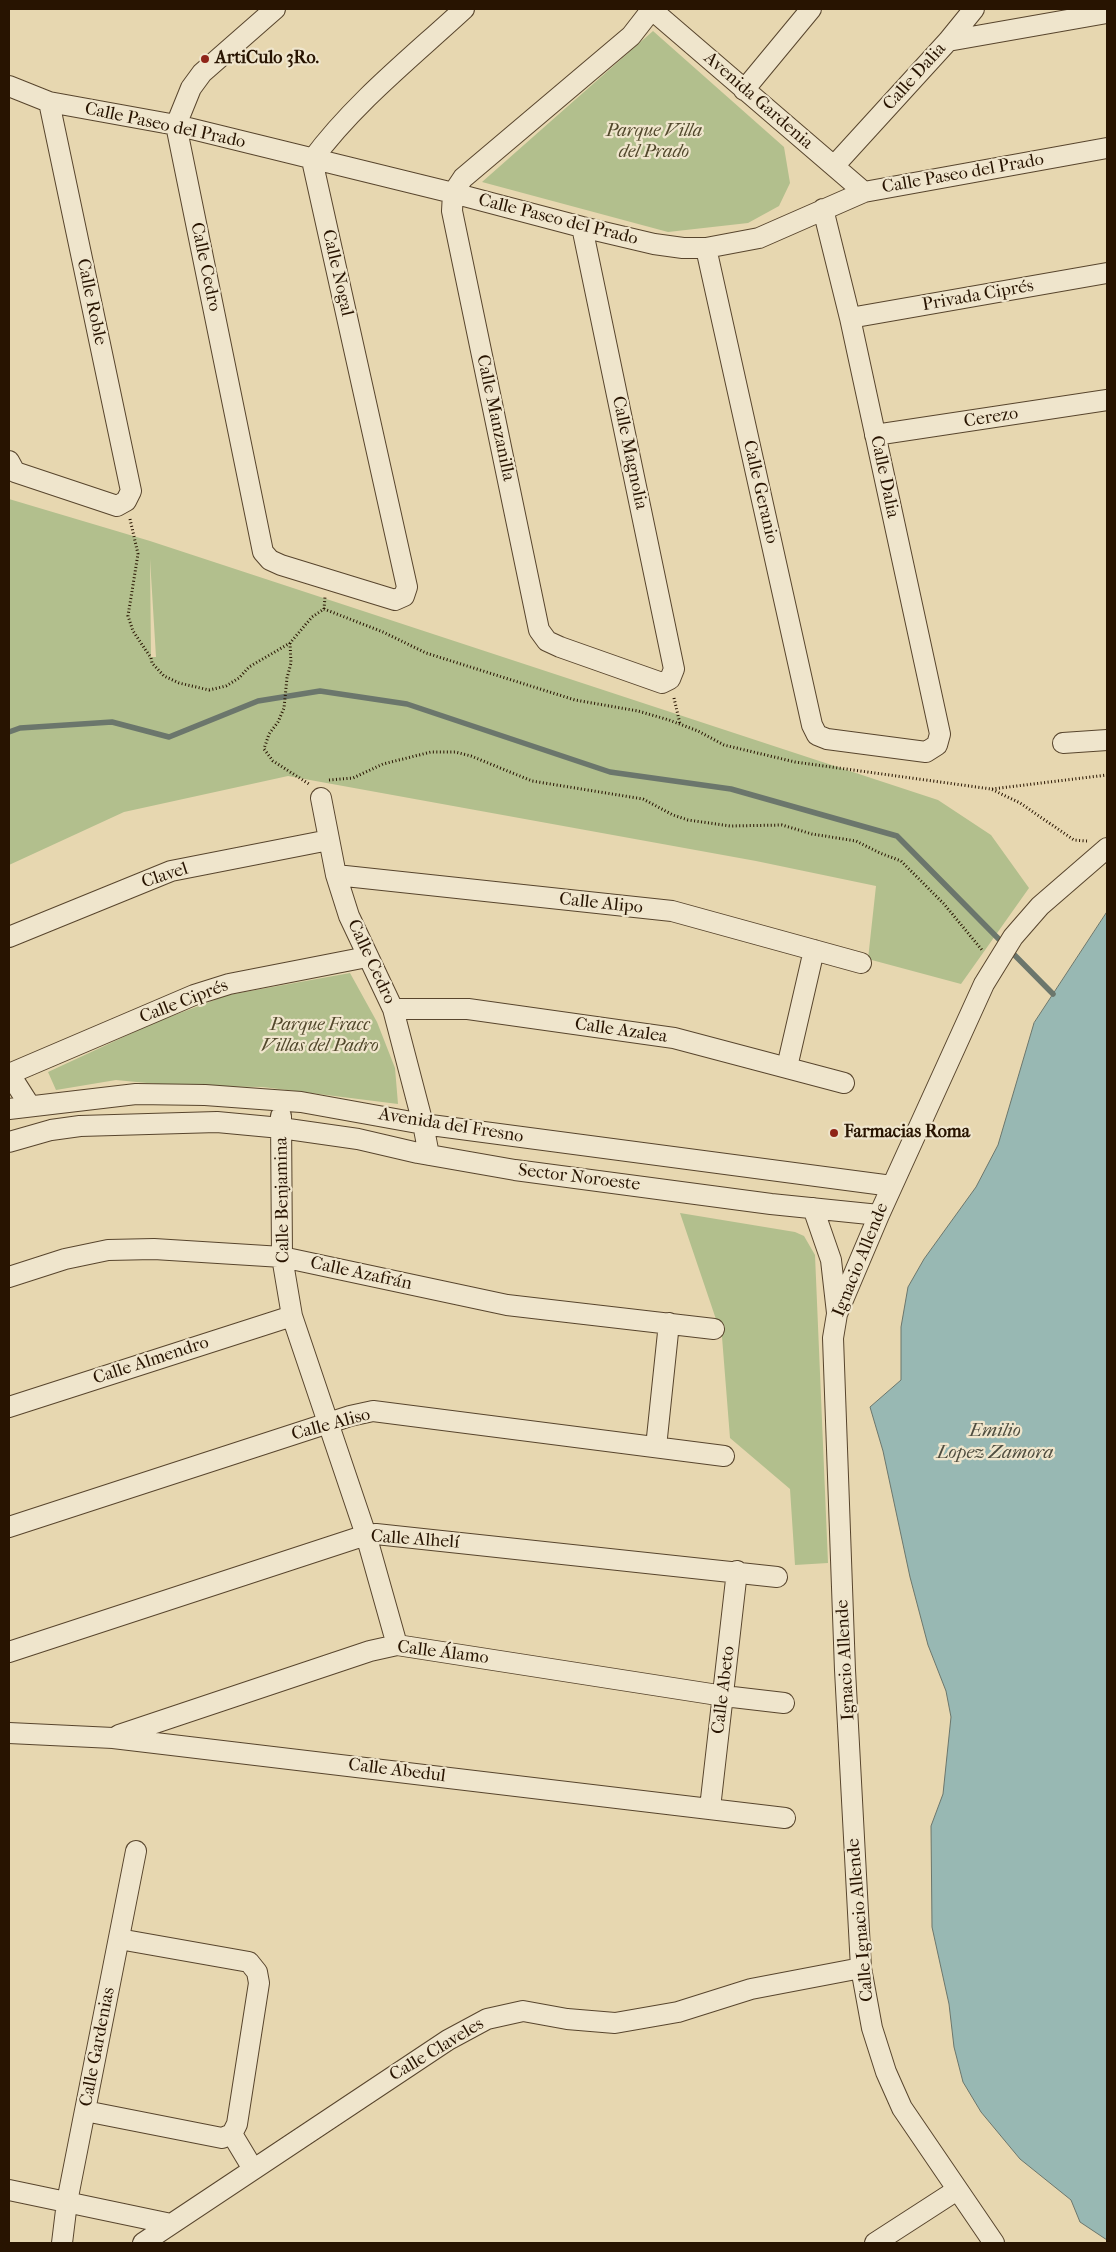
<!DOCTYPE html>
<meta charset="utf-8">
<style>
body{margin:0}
#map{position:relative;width:1116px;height:2252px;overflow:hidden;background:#e7d7b0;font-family:"IM FELL French Canon",serif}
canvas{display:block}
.frame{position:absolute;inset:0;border:10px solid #281401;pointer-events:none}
</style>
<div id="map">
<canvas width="1116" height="2252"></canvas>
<div class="frame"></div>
</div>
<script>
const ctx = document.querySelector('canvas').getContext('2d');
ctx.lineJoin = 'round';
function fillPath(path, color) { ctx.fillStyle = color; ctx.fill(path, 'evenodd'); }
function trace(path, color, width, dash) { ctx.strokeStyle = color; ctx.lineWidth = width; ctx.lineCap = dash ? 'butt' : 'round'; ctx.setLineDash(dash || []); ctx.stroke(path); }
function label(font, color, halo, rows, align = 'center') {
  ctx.font = font + ' "IM FELL French Canon",serif'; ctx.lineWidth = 4.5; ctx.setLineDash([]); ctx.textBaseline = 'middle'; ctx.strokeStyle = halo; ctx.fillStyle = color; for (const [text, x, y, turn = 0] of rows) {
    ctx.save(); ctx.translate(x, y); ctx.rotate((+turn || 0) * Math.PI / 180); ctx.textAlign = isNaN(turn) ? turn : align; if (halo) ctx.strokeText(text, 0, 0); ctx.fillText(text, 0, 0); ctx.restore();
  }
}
const green = new Path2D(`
 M653 31 784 147 790 183 779 206 748 223 668 232 482 182Z
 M9 499 150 541 938 800 991 835 1029 888 961 984 868 959 876 886 756 861 288 776 124 812 9 865ZM150 559 156 657H151Z
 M350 973 377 1022 395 1068 398 1104 263 1087 178 1086 116 1080 56 1090 48 1072 156 1022 228 995Z
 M680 1213 795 1232 804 1236 815 1255 828 1563 795 1565 790 1489 730 1438 722 1337Z`);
const water = new Path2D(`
 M1107 912V2240L1080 2222 1071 2200 1020 2159 981 2112 963 2082 954 2047 949 2004 932 1927 931 1826 943 1794 951 1717 946 1691 928 1645 910 1577 883 1451 870 1407 901 1380V1327L908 1287 924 1259 976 1187 998 1145 1034 1023Z`);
const stream = new Path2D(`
 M9 732 20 728 112 722 169 737 258 701 320 691 407 704 610 772 731 789 897 836 1053 994`);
const path = new Path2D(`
 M130 519 138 554 128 616 133 631 151 658 152 663 164 676 179 683 209 690 226 686 239 678 249 667 290 643 312 617 324 609 383 632 426 653 575 700 638 711 669 720 698 731 724 745 795 762 991 789 1020 803 1074 840 1087 841
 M324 609 325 597
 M290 643 291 663 287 678 284 708 278 722 269 734 264 749 273 761 309 784
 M674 698 680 724
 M329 780 353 778 383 764 431 752H455L471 756 532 781 643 799 673 815 688 820 730 826 782 825 812 834 856 841 880 853 901 861 944 904 982 950
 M992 789 1107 775`);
const minor = new Path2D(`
 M275 9 202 73 191 88 176 125 263 552 270 560 281 565 395 600 404 596 407 587 312 160C354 103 412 57 464 9
 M651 9 864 192
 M948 41 1107 13
 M9 86 49 102 176 125 453 193 582 227 654 244 683 248H706L759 238 864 192 1107 148
 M744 90 811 9
 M834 166 948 41 974 9
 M582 227 674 669 670 679 662 683 560 647 547 641 539 630 452 211 453 193 463 178 631 36 652 9
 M706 248 812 725 817 735 827 739 926 752 937 745 940 734 850 318 823 209
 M850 318 1107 273
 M875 435 1107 400
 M9 461 15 472 117 506 126 501 131 491 49 102
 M1063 743 1107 740
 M321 798 336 875 349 916 393 1009 423 1124 429 1155
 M336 875 672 911 861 963
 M9 937 171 871 329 840
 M393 1009H468L674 1038 844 1083
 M787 1067 814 950
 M9 1073 30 1106
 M9 1074 194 995 229 984 367 957
 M9 1109 136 1094 205 1095 301 1102 423 1124 892 1186
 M281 1116 282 1257 292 1316 366 1535 397 1645
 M9 1142 51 1130 80 1126 217 1122 281 1128 358 1139 418 1153 515 1170 771 1204 879 1215
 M813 1208 831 1260 837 1313
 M9 1277 65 1259 108 1250 154 1249 282 1257 507 1305 714 1329
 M9 1407 292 1316
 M656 1447 669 1323
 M9 1527 350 1416 373 1411 724 1456
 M9 1652 366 1535 376 1534 777 1577
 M9 1733 113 1738 785 1818
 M119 1735 370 1651 397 1645 724 1696 784 1703
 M710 1808 737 1571
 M119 1939 249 1962 257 1972 259 1983 237 2124 232 2134
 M85 2111 222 2138 232 2134
 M232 2134 253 2169
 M9 2190 171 2224
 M62 2243 67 2202 136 1851
 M143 2243 448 2040 487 2019 523 2011 567 2019 615 2023 678 2012 751 1989 861 1968
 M875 2243 957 2190
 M994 2243 902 2108 886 2072 872 2028 861 1968 845 1670 833 1338 837 1314 879 1215 984 984 1013 937 1040 906 1107 848`);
const markers = [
 [205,59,5,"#8f2418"],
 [834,1133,5,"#8f2418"]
];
const poiNames = [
 ["ArtiCulo 3Ro.",215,59],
 ["Farmacias Roma",844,1133]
];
const streetNames = [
 ["Calle Dalia",915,77,-48],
 ["Avenida Gardenia",758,101,41],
 ["Calle Paseo del Prado",165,126,12],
 ["Calle Paseo del Prado",963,174,-10],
 ["Calle Paseo del Prado",558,220,14],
 ["Calle Cedro",205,267,78],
 ["Calle Nogal",337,273,77],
 ["Privada Ciprés",978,296,-10],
 ["Calle Roble",91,302,78],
 ["Calle Manzanilla",495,418,78],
 ["Cerezo",991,418,-9],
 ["Calle Magnolia",629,453,78],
 ["Calle Dalia",884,477,78],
 ["Calle Geranio",760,492,77],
 ["Clavel",165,876,-18],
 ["Calle Alipo",601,904,6],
 ["Calle Cedro",371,962,65],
 ["Calle Ciprés",184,1002,-21],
 ["Calle Azalea",621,1031,8],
 ["Avenida del Fresno",451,1126,9],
 ["Sector Noroeste",579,1178,7],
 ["Calle Benjamina",283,1200,-91],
 ["Ignacio Allende",861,1260,-68],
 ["Calle Azafrán",361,1274,12],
 ["Calle Almendro",151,1361,-18],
 ["Calle Aliso",331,1425,-15],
 ["Calle Alhelí",415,1540,4],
 ["Calle Álamo",443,1653,7],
 ["Ignacio Allende",846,1660,-93],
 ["Calle Abeto",724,1690,-83],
 ["Calle Abedul",397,1771,7],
 ["Calle Ignacio Allende",861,1920,-95],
 ["Calle Gardenias",98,2047,-79],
 ["Calle Claveles",437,2050,-31]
];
const parkNames = [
 ["Parque Villa",654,132],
 ["del Prado",654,153],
 ["Parque Fracc",320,1026],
 ["Villas del Padro",320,1047]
];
const waterNames = [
 ["Emilio",995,1431],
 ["Lopez Zamora",995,1453]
];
fillPath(green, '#b2bf8d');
fillPath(water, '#98b8b3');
trace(water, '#6b766c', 1);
trace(stream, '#6b766c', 5.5);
trace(minor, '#58452d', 22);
trace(path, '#281401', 3, [1, 2.5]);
trace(minor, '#efe5cc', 20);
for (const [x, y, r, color] of markers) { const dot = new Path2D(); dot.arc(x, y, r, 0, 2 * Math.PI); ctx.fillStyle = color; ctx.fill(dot); trace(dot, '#efe5cc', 2); }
label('bold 18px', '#281401', '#efe5cc', poiNames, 'left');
label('18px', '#281401', '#efe5cc', streetNames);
label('italic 18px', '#51472b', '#efe5cc', parkNames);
label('italic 19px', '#4f4d3f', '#efe5cc', waterNames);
</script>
